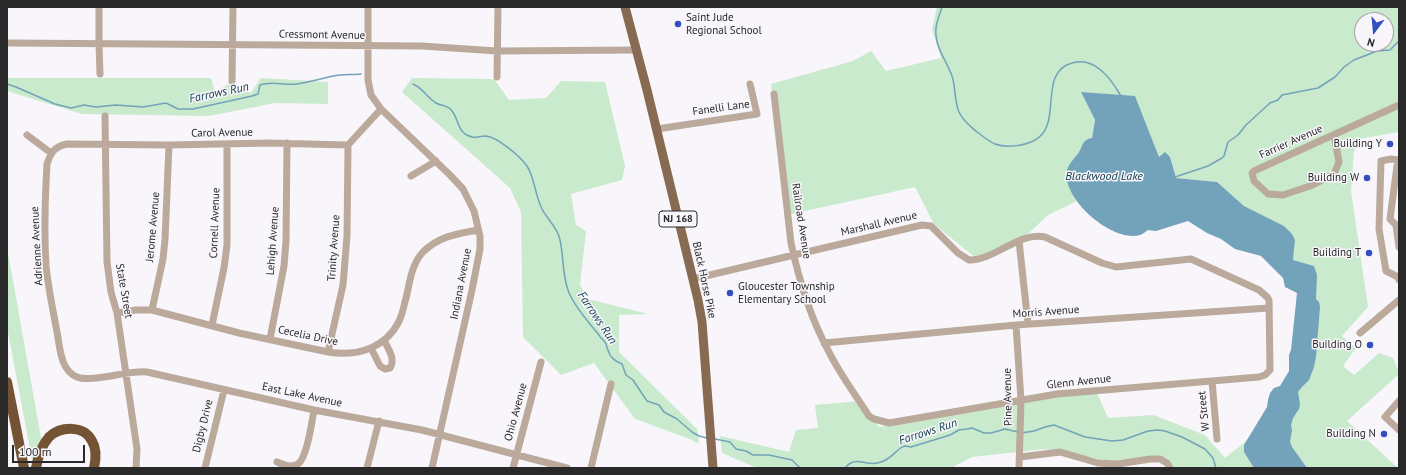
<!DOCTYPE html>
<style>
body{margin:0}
#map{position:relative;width:1406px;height:475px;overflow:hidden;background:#f8f6fa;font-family:"PT Sans",sans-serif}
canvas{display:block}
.frame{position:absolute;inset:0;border:8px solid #29292a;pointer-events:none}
.north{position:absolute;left:1354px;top:12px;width:40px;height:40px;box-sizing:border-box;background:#f8f6fa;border:1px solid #a5a4a7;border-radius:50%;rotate:196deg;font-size:11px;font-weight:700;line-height:16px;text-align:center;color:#29292a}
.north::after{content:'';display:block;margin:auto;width:14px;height:18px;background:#324fc0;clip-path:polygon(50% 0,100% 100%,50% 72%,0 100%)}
.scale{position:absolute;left:12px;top:445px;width:73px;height:18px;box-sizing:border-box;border:2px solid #29292a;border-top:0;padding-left:5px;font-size:12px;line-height:14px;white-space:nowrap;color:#29292a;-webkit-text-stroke:3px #f8f6fa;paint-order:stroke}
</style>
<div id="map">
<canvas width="1406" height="475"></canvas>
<div class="frame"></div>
<div class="north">N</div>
<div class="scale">100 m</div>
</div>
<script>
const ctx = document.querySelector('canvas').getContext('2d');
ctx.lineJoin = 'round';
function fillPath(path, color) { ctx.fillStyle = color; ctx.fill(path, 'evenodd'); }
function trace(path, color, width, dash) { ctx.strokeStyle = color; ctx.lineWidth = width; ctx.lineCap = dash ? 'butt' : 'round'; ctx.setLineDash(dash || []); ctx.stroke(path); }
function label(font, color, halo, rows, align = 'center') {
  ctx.font = font + ' "PT Sans",sans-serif'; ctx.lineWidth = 3; ctx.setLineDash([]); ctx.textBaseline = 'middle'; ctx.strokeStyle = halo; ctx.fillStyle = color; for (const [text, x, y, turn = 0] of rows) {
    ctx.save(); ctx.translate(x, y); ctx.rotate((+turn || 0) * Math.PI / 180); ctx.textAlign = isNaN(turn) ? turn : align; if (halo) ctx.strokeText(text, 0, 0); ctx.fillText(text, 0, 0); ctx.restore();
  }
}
const green = new Path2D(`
 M937 7H1399V132L1359 139 1354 152 1351 191 1368 307 1342 336 1356 348 1343 366 1354 375 1379 353 1393 358 1399 372V374L1347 421 1398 468H1170L1167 458 1126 464 1045 449 972 457 951 468H757L722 453 720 436 789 452 796 430 818 428 815 405 859 401 879 427 1013 399 1097 393 1108 418 1153 415 1205 435 1225 458 1244 443 1316 357 1293 260 1295 240 1284 226 1244 206 1217 182 1175 178 1170 157 1159 158 1135 97 1081 92 1095 120 1092 138 1067 170 1077 201 1048 215 1013 248 977 259 934 224 915 187 787 215 771 84 853 61 871 51 886 71 941 58 932 30ZM1362 20H1386V44H1362Z
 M7 78H211L215 92 229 84 251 93 261 78 328 82V104L275 103 209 116 82 114 7 91Z
 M412 78 494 79 509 100 546 98 561 81 605 82 625 166 622 180 571 194 576 225 586 231 580 285 588 299 648 314 619 315V352L697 429 699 444 690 439 635 419 594 363 561 375 523 337 521 212 510 188 402 92Z
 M7 247 41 438 33 465 7 327Z`);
const water = new Path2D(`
 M1081 92 1135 96 1159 157 1165 152 1170 157 1176 178 1217 182 1244 206 1284 226 1292 234 1295 240 1293 260 1314 266 1317 275 1316 299 1319 302 1320 307 1316 357 1314 367 1309 380 1301 388 1298 392 1300 404 1299 409 1293 418 1291 425 1292 430 1290 442 1292 447 1307 468H1254L1244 452V445L1267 407 1268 400 1270 393 1274 388 1280 386 1289 371V355L1291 350 1297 293 1285 287 1283 278 1261 256 1235 249 1221 239 1207 233 1188 221 1156 231 1148 230C1145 232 1143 234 1140 235 1113 243 1061 199 1067 170 1069 163 1075 158 1079 152 1083 145 1083 139 1092 138L1095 120Z`);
const stream = new Path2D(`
 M942 7C940 14 937 20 936 28 934 45 946 60 952 76 956 88 954 100 959 112 963 121 970 126 977 132 983 136 988 141 995 144 1006 148 1023 146 1033 141 1065 127 1036 73 1072 63 1095 56 1111 79 1121 96
 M7 84 16 87 55 104 71 108 84 105 96 107 116 105 143 107 166 103 178 109H193L252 96 258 94 260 85C272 80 285 86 297 84 309 82 321 79 333 76 342 74 352 75 361 74
 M413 84C423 88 427 98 436 103 441 106 449 105 452 111 458 118 457 128 465 134 475 140 477 136 486 136 497 137 520 156 527 166 535 179 535 195 542 209 547 219 558 228 560 240 564 258 562 276 569 293 575 307 589 323 599 335 600 338 603 339 605 342 607 344 606 347 608 350 610 358 615 361 622 364L626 375 633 380 647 401 659 405 664 412 677 419 692 432 699 436 707 438
 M1175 177 1208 166 1222 158 1224 156 1228 142 1238 135 1246 125 1270 103 1278 100 1282 95 1318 88 1335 77 1344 67 1354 60 1377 51 1390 50 1399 41
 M1021 433 1034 431 1045 427 1054 425 1085 437 1112 441 1123 440 1148 431 1158 430 1165 431 1182 437 1205 449 1213 458 1216 468
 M715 439 730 442 736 449 746 451 753 455H769L792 460 800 468
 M845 468C856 454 867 468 881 462 889 460 895 452 902 447L905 446 911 447 950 435 959 430 967 429 972 428 984 433H991L1005 429 1018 432`);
const minor = new Path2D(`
 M99 7V44L100 74
 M368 7V80L371 95 381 109 450 175 463 189 474 211 480 236V249L472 290 432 468
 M7 43 422 46 497 51 637 50
 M497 77 498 7
 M232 81 233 7
 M381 109 348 145 269 143 169 145 67 144C54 147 51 152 47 164 45 198 44 232 46 265 48 287 53 310 57 332 60 347 60 370 77 377 91 383 128 370 147 372L314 410 422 430 567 468
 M105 116 107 262 111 292 117 313 137 449 136 468
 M657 129 757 114 750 84
 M27 135 51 153
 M1334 135 1339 162 1334 174 1310 186 1283 195 1268 194 1254 181 1252 173 1254 171 1399 105
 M1399 160 1391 159 1381 161 1379 229 1386 271 1398 277 1399 280
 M1399 167 1397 166 1390 219 1396 225 1399 247
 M411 176 436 161
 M1019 241 1028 324
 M693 279 773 260 794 255 922 225 931 226 958 253 969 260C994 261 1019 231 1045 237L1102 263 1116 267 1191 259 1259 290 1267 297 1269 300 1270 370 1265 375 1259 377 1057 394 889 423 874 419 869 416C855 394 839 373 828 350 810 317 799 280 791 243L774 94
 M152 310 163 259 165 240 169 145
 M117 313 136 310H152L239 333 328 352C357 357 387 348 400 319 403 312 404 305 406 298 410 282 411 265 423 252 439 236 457 234 478 230
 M212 325 224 268 227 245V144
 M1016 325 1021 400 1019 468
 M1360 333 1399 300
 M270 339 284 266 286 241 287 143
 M824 343 1016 325 1269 308
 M371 348 380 366 385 369 390 368C396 359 388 349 384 340
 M328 352 343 285 347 236 348 145
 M1212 381 1217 439
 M1399 401 1385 417 1399 430
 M1020 457 1060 452 1098 463 1118 464 1150 459H1160L1167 463 1170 468
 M277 462C284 465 291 468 298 464 307 458 312 421 314 410
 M205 468 224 390
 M367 468 379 421
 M513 468 541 362
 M591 468 611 384`);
const major = new Path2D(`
 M625 7 647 90 698 300 702 322 713 468`);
const highway = new Path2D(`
 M7 382 24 468
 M36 468C38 457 41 446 49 437 61 426 84 425 92 441 97 449 96 459 94 468`);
const markers = [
 [678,24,4,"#324fc0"],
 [1390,144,4,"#324fc0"],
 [1367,178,4,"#324fc0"],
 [1369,253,4,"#324fc0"],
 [730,293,4,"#324fc0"],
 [1370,345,4,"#324fc0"],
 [1384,434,4,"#324fc0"]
];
const shields = [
 [678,219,38]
];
const shieldNames = [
 ["NJ 168",678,219]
];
const poiNames = [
 ["Saint Jude",686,18,"left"],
 ["Regional School",686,31,"left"],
 ["Building Y",1382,144],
 ["Building W",1359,178],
 ["Building T",1361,253],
 ["Gloucester Township",738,287,"left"],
 ["Elementary School",738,300,"left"],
 ["Building O",1362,345],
 ["Building N",1376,434]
];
const streetNames = [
 ["Cressmont Avenue",322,35,1],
 ["Fanelli Lane",721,108,-8],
 ["Carol Avenue",222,133,-1],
 ["Farrier Avenue",1291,142,-24],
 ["Railroad Avenue",801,221,81],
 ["Cornell Avenue",215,223,-88],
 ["Marshall Avenue",879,224,-13],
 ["Jerome Avenue",153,227,-85],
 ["Lehigh Avenue",273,241,-86],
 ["Adrienne Avenue",37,246,-93],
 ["Trinity Avenue",334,248,-86],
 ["Black Horse Pike",704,280,78],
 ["Indiana Avenue",461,284,-79],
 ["State Street",124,291,80],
 ["Morris Avenue",1046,312,-4],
 ["Cecelia Drive",308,336,12],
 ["Glenn Avenue",1079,382,-6],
 ["East Lake Avenue",302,395,12],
 ["Pine Avenue",1008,397,-91],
 ["W Street",1204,411,-96],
 ["Ohio Avenue",516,412,-75],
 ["Digby Drive",203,426,-76]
];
const waterNames = [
 ["Farrows Run",219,93,-12],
 ["Blackwood Lake",1104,177],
 ["Farrows Run",597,318,56],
 ["Farrows Run",928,432,-18]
];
fillPath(green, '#c9eacc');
fillPath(water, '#72a3ba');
trace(stream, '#72a3ba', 1.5);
trace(minor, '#bbaa9c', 7);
trace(major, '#876a51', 9);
trace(highway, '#745335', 10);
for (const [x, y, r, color] of markers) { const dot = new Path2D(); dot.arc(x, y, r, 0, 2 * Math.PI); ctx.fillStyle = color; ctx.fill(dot); trace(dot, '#f8f6fa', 1.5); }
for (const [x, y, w] of shields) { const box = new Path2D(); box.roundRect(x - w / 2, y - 8, w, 16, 3); ctx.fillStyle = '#f8f6fa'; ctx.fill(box); trace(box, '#29292a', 1); }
label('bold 10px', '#29292a', null, shieldNames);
label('11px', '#29292a', '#f8f6fa', poiNames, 'right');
label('11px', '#29292a', '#f8f6fa', streetNames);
label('italic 12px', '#0f3a4c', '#f8f6fa', waterNames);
</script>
